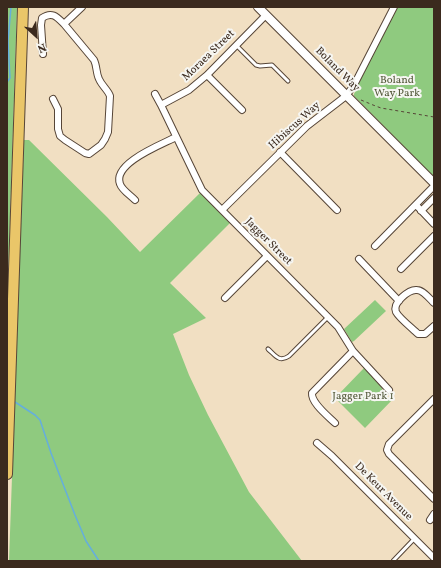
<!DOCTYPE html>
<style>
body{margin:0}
#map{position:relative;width:441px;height:568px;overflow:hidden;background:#f1dfc2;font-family:Vollkorn,serif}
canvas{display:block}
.frame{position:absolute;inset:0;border:8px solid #3b2a1e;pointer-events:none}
.north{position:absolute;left:16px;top:16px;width:40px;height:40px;-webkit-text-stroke:3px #f6f6f2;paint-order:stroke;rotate:154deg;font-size:11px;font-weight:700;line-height:16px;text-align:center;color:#3b2a1e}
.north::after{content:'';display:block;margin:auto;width:14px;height:18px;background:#3b2a1e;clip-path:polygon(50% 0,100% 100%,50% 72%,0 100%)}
</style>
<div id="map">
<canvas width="441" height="568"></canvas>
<div class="frame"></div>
<div class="north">N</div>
</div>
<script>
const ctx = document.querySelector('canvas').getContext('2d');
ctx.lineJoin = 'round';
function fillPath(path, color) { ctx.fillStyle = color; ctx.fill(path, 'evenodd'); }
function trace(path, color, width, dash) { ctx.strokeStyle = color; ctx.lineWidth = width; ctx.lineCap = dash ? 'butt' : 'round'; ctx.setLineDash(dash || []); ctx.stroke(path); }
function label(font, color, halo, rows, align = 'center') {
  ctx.font = font + ' Vollkorn,serif'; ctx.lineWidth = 4; ctx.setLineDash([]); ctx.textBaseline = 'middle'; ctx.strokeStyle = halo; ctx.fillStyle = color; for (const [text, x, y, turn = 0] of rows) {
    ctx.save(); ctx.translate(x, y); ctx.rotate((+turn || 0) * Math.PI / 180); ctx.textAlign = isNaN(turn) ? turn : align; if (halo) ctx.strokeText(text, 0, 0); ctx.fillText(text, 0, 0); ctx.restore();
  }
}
const green = new Path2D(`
 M8 7H17L7 309V19Z
 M397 7H434V177L354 96V94L356 90 354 89Z
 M24 140H29L107 217 140 252 200 193 230 223 170 283 206 318 173 334 189 375 208 415 249 492 302 561H9Z
 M375 300 386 311 354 341 352 342 344 329Z
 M364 368 381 385 384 396 389 398 392 396 394 398 365 428 335 398Z`);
const stream = new Path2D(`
 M7 82 10 78 8 41 11 7
 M15 402 35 415 40 420 51 453 75 515 86 541 99 561`);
const path = new Path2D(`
 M361 100 373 105 381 108 434 117`);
const service = new Path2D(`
 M236 45 256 65 260 66 272 65 288 81
 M268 349C275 355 279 363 289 356L328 317
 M393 561 415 538`);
const minor = new Path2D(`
 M43 54 41 25 42 18C52 11 57 17 64 24
 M207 75 242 110
 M155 94 161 105 202 190 338 327 353 351 389 390
 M53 99 58 109V129L60 136 65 140 85 153 89 154 101 145 105 139 108 132 110 96C108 90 102 86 99 79 96 73 97 66 94 60L64 24 82 7
 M161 105 189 90 207 75 266 15
 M280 152 337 210
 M135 200C130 195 122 190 120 184 112 163 163 144 176 137
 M416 205 434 224
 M222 210 307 126 346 96 354 85 394 7
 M421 211 434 198
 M375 246 434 186
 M359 259 399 301
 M401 269 434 236
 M225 298 267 256
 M434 303C430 299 423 290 417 290 409 289 392 303 396 312 399 318 413 329 418 334H425L434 326
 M434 399 389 444 387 450 389 454 434 499
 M335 423C328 416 311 403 312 393L353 351
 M317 443 332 456 434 558
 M430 520 434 514`);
const tertiary = new Path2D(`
 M258 7 434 183`);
const primary = new Path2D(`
 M7 474 23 7`);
const streetNames = [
 ["Moraea Street",209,56,-44],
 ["Boland Way",337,70,45],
 ["Hibiscus Way",295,126,-42],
 ["Jagger Street",268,242,45],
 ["De Keur Avenue",383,492,45]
];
const parkNames = [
 ["Boland",397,81],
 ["Way Park",397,94],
 ["Jagger Park 1",363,397]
];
fillPath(green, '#8fca7f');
trace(stream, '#65aedd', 1.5);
trace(service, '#564537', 5);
trace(minor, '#564537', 8);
trace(tertiary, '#564537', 10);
trace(primary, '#564537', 12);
trace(path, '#564537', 1, [3, 3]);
trace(service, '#fff', 3);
trace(minor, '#fff', 6);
trace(tertiary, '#fff', 8);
trace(primary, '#eac669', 10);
label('11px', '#3b2a1e', '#f6f6f2', streetNames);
label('11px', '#545a3b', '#f6f6f2', parkNames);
</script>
